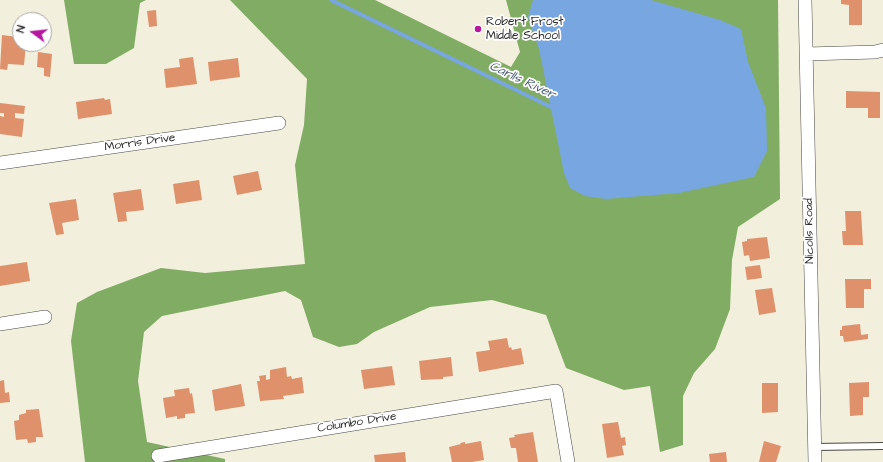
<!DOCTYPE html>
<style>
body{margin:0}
#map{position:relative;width:883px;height:462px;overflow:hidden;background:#f2efdc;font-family:"Architects Daughter",sans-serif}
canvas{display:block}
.north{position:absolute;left:12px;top:12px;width:40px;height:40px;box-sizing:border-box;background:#fff;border:1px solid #aaa;border-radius:50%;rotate:285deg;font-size:11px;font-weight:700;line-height:16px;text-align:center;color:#2b2b2b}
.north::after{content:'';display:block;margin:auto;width:14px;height:18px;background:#b5179e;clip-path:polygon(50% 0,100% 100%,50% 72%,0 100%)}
</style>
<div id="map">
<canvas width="883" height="462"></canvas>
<div class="north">N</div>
</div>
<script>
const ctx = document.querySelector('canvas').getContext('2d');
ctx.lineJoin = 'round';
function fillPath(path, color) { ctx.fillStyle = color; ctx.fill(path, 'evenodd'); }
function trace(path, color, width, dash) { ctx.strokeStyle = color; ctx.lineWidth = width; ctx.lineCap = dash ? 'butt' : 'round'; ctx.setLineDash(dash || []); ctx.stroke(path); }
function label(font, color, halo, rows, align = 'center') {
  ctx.font = font + ' "Architects Daughter",sans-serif'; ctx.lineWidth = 3.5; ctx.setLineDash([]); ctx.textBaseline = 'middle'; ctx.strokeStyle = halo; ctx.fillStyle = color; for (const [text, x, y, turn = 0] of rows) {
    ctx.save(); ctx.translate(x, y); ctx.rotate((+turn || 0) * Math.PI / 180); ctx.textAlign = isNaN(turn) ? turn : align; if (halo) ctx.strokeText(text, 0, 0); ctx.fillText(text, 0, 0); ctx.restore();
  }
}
const forest = new Path2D(`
 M64 0H146L140 3 134 48 106 64H74Z
 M230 0H375L511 67 520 52 506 0H778L780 199 738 227 732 260 730 309 715 349 694 373 683 396V445L660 452 650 386 624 390 566 368 546 315 492 300 430 307 374 332 357 344 339 347 313 337 301 300 285 291 162 316 144 332 138 381 147 442 225 459V462H85L71 341 77 303 97 292 161 268 205 273 305 264 295 165 304 125 307 79Z`);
const water = new Path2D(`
 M533 0H651L720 20 741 29 748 62 766 108 767 151 754 177 679 193 606 199 585 196 570 188 564 173 539 49 528 17Z`);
const stream = new Path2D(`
 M331 0 551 107 556 108`);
const building = new Path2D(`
 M841 0H862V25H849V5L841 4Z
 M156 10 157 26 149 27 147 11Z
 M18 34 20 35V44H26L24 65 8 64 7 70 0 69 2 35 17 37Z
 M38 52 52 54 50 77 44 76V68L37 67Z
 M193 57 197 84 166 88 164 69 180 67 179 59Z
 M238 58 240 77 210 81 208 62Z
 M846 91 880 92V118H868V108H846Z
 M104 98 105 100 110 99 112 114 78 119 76 102Z
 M0 103 25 106 24 114 15 113V118L24 119 22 137 0 134V116L4 117V113H0Z
 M258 171 262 190 237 195 233 176Z
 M199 180 202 200 176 204 173 184Z
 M141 189 144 210 126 212 127 221 118 222 113 193Z
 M76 199 79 220 62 223 64 234 56 235 49 203Z
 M845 211H861L863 245H843L842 231H846Z
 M767 237 770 258 750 261 749 255 744 256 742 242 747 241V239Z
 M27 262 30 281 0 286V266Z
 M760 265 762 278 747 280 745 267Z
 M845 279H871V289H864V308H846Z
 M772 288 776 312 759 315 755 290Z
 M860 324 861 335 868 334V339L844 342 843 336H840V330H842V326Z
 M507 338 509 348 511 347 512 350 521 348 524 364 479 372 476 352 490 350 488 341Z
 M451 357 453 376 443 377V379L421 380 419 361Z
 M392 366 395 385 364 389 361 370Z
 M286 367 287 377 291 376 292 379 302 377 304 393 283 396 284 399 260 401 257 381H260L259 376 266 375V380L270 379V370Z
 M4 380 5 393 9 392 10 402 0 403V381Z
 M869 382V397H863V415L850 416 849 383Z
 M762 383H778V412L762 413Z
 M241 384 245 406 215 411 212 390Z
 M189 388 190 394 192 393 195 413 185 414V418L177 419V416L166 418 163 398 175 396 174 390Z
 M39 409 43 437H36V442L28 443 27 439 16 440 14 421 19 420V415L26 413V410Z
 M618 422 621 438 625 437 626 445 622 446 624 455 607 458 602 424Z
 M533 432 538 462H518L516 448H511L509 438 515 437 514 435Z
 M481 441 484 460 472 462H452L449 447 461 444 460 443 465 442V444Z
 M764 441 781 446 776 462H759Z
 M405 452 406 462H375L374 455Z
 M726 452 727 462H710L709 454Z`);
const service = new Path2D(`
 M814 447 883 446`);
const minor = new Path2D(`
 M805 0 815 462
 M807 54 875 52 883 50
 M0 163 279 123
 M0 324 45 317
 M158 456 556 391 568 462`);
const markers = [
 [478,29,4,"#b5179e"]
];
const poiNames = [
 ["Robert Frost",486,22],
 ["Middle School",486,36]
];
const streetNames = [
 ["Morris Drive",140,143,-8],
 ["Nicolls Road",810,231,-91],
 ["Columbo Drive",357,423,-9]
];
const waterNames = [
 ["Carlls River",522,81,25]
];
fillPath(forest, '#80ac63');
fillPath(water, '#78a6e1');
trace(stream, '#78a6e1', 4);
fillPath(building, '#de916a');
trace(service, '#494846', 8);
trace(minor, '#494846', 14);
trace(service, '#fff', 6);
trace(minor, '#fff', 13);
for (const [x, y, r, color] of markers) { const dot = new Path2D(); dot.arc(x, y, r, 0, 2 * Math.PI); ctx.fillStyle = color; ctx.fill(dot); trace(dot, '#fff', 1.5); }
label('12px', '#2b2b2b', '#fff', poiNames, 'left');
label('12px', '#2b2b2b', '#fff', streetNames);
label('italic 13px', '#4a5c74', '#fff', waterNames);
</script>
